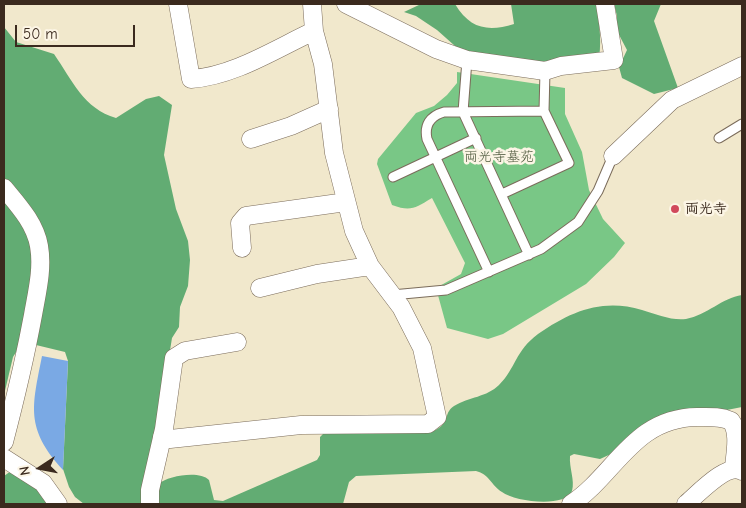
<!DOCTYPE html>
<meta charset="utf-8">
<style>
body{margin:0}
#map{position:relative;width:746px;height:508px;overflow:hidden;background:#f1e8cc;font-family:"Comic Neue",sans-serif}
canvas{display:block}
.frame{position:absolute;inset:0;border:5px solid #3b2a1e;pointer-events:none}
.north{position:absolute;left:15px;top:443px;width:50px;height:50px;-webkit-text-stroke:4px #fcf5e5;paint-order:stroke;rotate:259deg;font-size:14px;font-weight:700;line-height:20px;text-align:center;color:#3b2a1e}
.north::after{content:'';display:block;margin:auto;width:18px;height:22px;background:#3b2a1e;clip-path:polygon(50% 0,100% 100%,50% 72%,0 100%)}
.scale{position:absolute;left:15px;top:25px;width:120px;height:22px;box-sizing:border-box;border:2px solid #3b2a1e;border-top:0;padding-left:6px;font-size:15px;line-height:18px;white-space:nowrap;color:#3b2a1e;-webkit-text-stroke:4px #fcf5e5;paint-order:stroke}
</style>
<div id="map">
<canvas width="746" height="508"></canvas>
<div class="frame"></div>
<div class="north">N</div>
<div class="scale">50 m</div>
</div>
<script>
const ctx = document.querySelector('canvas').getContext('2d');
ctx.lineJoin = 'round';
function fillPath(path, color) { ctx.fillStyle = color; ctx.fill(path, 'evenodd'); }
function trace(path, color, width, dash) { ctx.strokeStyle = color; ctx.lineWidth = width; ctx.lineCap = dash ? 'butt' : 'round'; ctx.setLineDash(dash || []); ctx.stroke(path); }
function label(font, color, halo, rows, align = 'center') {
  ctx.font = font + ' "Comic Neue","Klee One",sans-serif'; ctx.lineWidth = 5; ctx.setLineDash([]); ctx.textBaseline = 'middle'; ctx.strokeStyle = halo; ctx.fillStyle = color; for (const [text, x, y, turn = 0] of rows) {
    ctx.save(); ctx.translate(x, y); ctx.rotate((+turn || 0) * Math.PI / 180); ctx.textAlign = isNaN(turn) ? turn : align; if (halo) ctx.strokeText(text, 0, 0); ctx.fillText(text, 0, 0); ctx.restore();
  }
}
const green = new Path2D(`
 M457 72 565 88V114L582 152 589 190 603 219 625 243 614 257 586 284 503 334 488 339 447 328 436 288 461 274 465 263 432 198C415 208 411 212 392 205L377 164 378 159 416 113 434 106 447 95 457 83Z`);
const forest = new Path2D(`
 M421 4H455C470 29 488 32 514 24L511 4H596C600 25 602 44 598 65L580 72 464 54 437 30 416 16 404 12Z
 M614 4H661L654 21 678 88 654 94 622 78 619 67 627 50 617 31V16Z
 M4 27 16 42 54 54C72 80 84 109 116 118L146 99 159 96 172 105 164 155 176 209 188 241 190 260 188 286 180 307 179 327 172 338 145 504H84L75 497 69 487 63 469 68 361 65 352 36 345 18 349 13 357 4 395Z
 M742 295V407L641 427 611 454 600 459 574 454 570 456C569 468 575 480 572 491 566 508 515 502 502 492 491 485 489 474 476 471L356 476 349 482 343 504H155L158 484C168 476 199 470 209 480L214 500 223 501 317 460 320 455V437L323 434 431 432C452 424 442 414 454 406 469 397 487 397 499 385 516 368 515 351 538 334 571 311 603 298 642 310 656 314 672 321 686 319 707 315 722 298 742 295Z
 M11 471 38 488 50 504H4V476Z`);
const water = new Path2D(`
 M42 356 68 361 63 470C25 428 32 407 42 356Z`);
const service = new Path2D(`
 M467 60 463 112 529 255
 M719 138 742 124
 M393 177 476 138
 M502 194 569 163 544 111 545 71
 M489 272 427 139C424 125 430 116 444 112L544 111
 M392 295 446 290 541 249 578 222 598 191 613 156`);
const minor = new Path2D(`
 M178 4 191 79C234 76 275 49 314 31
 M346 4 436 49 467 60 545 71 561 66 614 60 605 4
 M251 139 291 126 329 109
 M613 156 672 100 742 66
 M4 188C18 205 35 223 39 246 43 269 37 292 33 315 25 358 15 400 4 442
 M242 248 240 223 246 216 346 202
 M260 288 317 274 370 266
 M162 437 170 439 301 425 428 424 437 417 422 348 401 307 370 266 354 231 334 153 323 64 314 31 312 4
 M4 458 43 483 58 504
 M150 504V490L164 429 174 358 185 351 237 342
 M571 504C616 474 633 418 697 417 708 417 720 416 731 421 740 433 735 453 734 468
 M686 504C698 494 727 462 742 471`);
const markers = [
 [675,209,5,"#d1495b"]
];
const parkNames = [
 ["両光寺墓苑",499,157]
];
const poiNames = [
 ["両光寺",685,209]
];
fillPath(green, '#79c786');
fillPath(forest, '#62ac73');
fillPath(water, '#7aa9e4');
trace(service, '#7b6c5b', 11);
trace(minor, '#7b6c5b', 19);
trace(service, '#fff', 9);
trace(minor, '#fff', 18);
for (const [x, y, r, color] of markers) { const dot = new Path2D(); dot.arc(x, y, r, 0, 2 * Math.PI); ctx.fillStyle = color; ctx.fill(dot); trace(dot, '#fcf5e5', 2); }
label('14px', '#4e593d', '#fcf5e5', parkNames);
label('bold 14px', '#3b2a1e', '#fcf5e5', poiNames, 'left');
</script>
